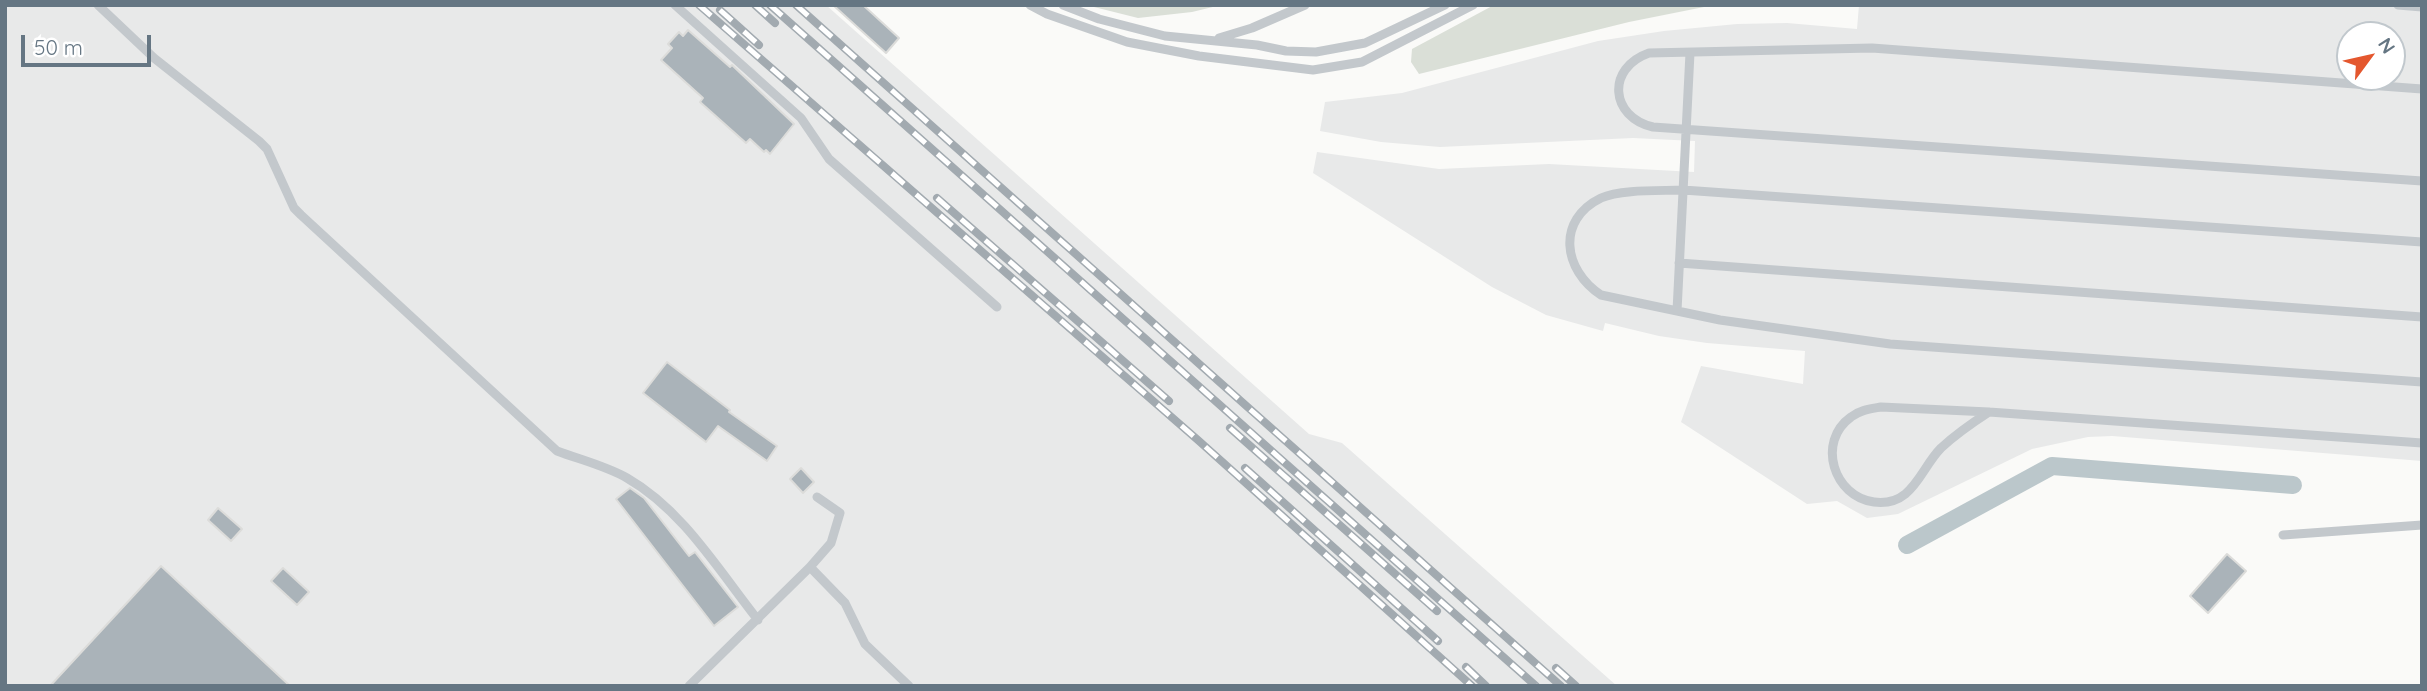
<!DOCTYPE html>
<style>
body{margin:0}
#map{position:relative;width:2427px;height:691px;overflow:hidden;background:#fafaf8;font-family:Quicksand,sans-serif}
canvas{display:block}
.frame{position:absolute;inset:0;border:7px solid #657683;pointer-events:none}
.north{position:absolute;left:2336px;top:21px;width:70px;height:70px;box-sizing:border-box;background:#fff;border:2px solid #c1c8cd;border-radius:50%;rotate:57deg;font-size:19px;font-weight:700;line-height:28px;text-align:center;color:#657683}
.north::after{content:'';display:block;margin:auto;width:24px;height:32px;background:#e4572e;clip-path:polygon(50% 0,100% 100%,50% 72%,0 100%)}
.scale{position:absolute;left:21px;top:35px;width:130px;height:32px;box-sizing:border-box;border:4px solid #657683;border-top:0;padding-left:9px;font-size:21px;line-height:24px;white-space:nowrap;color:#657683;-webkit-text-stroke:5px #fff;paint-order:stroke}
</style>
<div id="map">
<canvas width="2427" height="691"></canvas>
<div class="frame"></div>
<div class="north">N</div>
<div class="scale">50 m</div>
</div>
<script>
const ctx = document.querySelector('canvas').getContext('2d');
ctx.lineJoin = 'round';
function fillPath(path, color) { ctx.fillStyle = color; ctx.fill(path, 'evenodd'); }
function trace(path, color, width, dash) { ctx.strokeStyle = color; ctx.lineWidth = width; ctx.lineCap = dash ? 'butt' : 'round'; ctx.setLineDash(dash || []); ctx.stroke(path); }
const built = new Path2D(`
 M5 5H826L1309 434 1342 443 1617 686H5Z
 M1859 5H2422V461L2112 436 2088 437 2032 449 1898 514 1867 518 1837 501 1807 504 1681 422 1701 366 1803 384 1805 351 1707 343 1659 336 1605 323 1603 331 1546 315 1492 287 1313 173 1317 152 1439 169 1549 164 1694 172 1695 141 1633 138 1440 147 1381 142 1320 131 1325 102 1402 93 1598 41 1664 31 1737 24 1787 23 1857 29ZM2350 35H2392V77H2350Z`);
const green = new Path2D(`
 M1086 5H1221L1192 12 1138 18Z
 M1494 5H1714L1629 22 1419 74 1411 62 1412 49Z`);
const canal = new Path2D(`
 M1907 545 2052 466 2293 485`);
const building = new Path2D(`
 M833 5H863L899 38 886 53Z
 M688 30 730 67 732 65 794 124 770 154 766 150 764 152 750 139 746 143 700 102 703 98 661 60 672 48 668 44 679 32 683 36Z
 M667 362 730 410 729 412 777 446 767 461 718 426 706 442 643 393Z
 M801 468 814 482 803 493 790 479Z
 M630 488 644 498 689 556 695 552 738 607 714 626 616 499Z
 M218 508 242 529 231 541 208 520Z
 M2227 554 2246 571 2208 613 2190 596Z
 M161 566 290 686H50Z
 M283 568 309 592 297 605 271 581Z`);
const lane = new Path2D(`
 M98 5 154 58 259 141 267 149 294 208 301 215 557 451C581 460 606 466 627 478 683 510 719 571 758 620
 M675 5 801 118 829 159 997 307
 M1030 5 1047 14 1127 42 1199 56 1313 70 1362 62 1473 5
 M1063 5 1099 19 1165 36 1257 45 1286 51 1316 52 1365 43 1445 5
 M2398 5 2422 7
 M1219 38 1252 28 1305 5
 M2422 89 1872 48 1649 53C1606 68 1610 117 1653 127L2422 181
 M2422 242 1683 190C1660 191 1621 189 1601 198 1556 220 1563 270 1601 295L1720 320 1890 344 2422 382
 M1679 263 2422 317
 M1677 311 1690 53
 M1989 412C1972 423 1956 434 1941 448 1920 469 1913 507 1874 502 1834 497 1816 442 1851 417 1860 410 1870 409 1881 407L1989 412 2422 443
 M2283 535 2422 525
 M810 567 845 603 865 644 909 686
 M689 686 810 567 831 543 840 513 817 497`);
const rail = new Path2D(`
 M699 5 1199 441 1472 686
 M755 5 775 23
 M770 5 1536 686
 M796 5 1561 686
 M720 10 759 45
 M937 198 1169 401
 M1230 428 1437 611
 M1245 468 1438 641
 M1466 667 1486 686
 M1556 668 1576 686`);
fillPath(built, '#e8e9e9');
fillPath(green, '#dadfd7');
trace(canal, '#bbc7cb', 18);
fillPath(building, '#aab3b9');
trace(building, '#dcdcda', 2);
trace(lane, '#c3c8cc', 9);
trace(rail, '#a2aab0', 8);
trace(rail, '#fff', 5, [16]);
</script>
